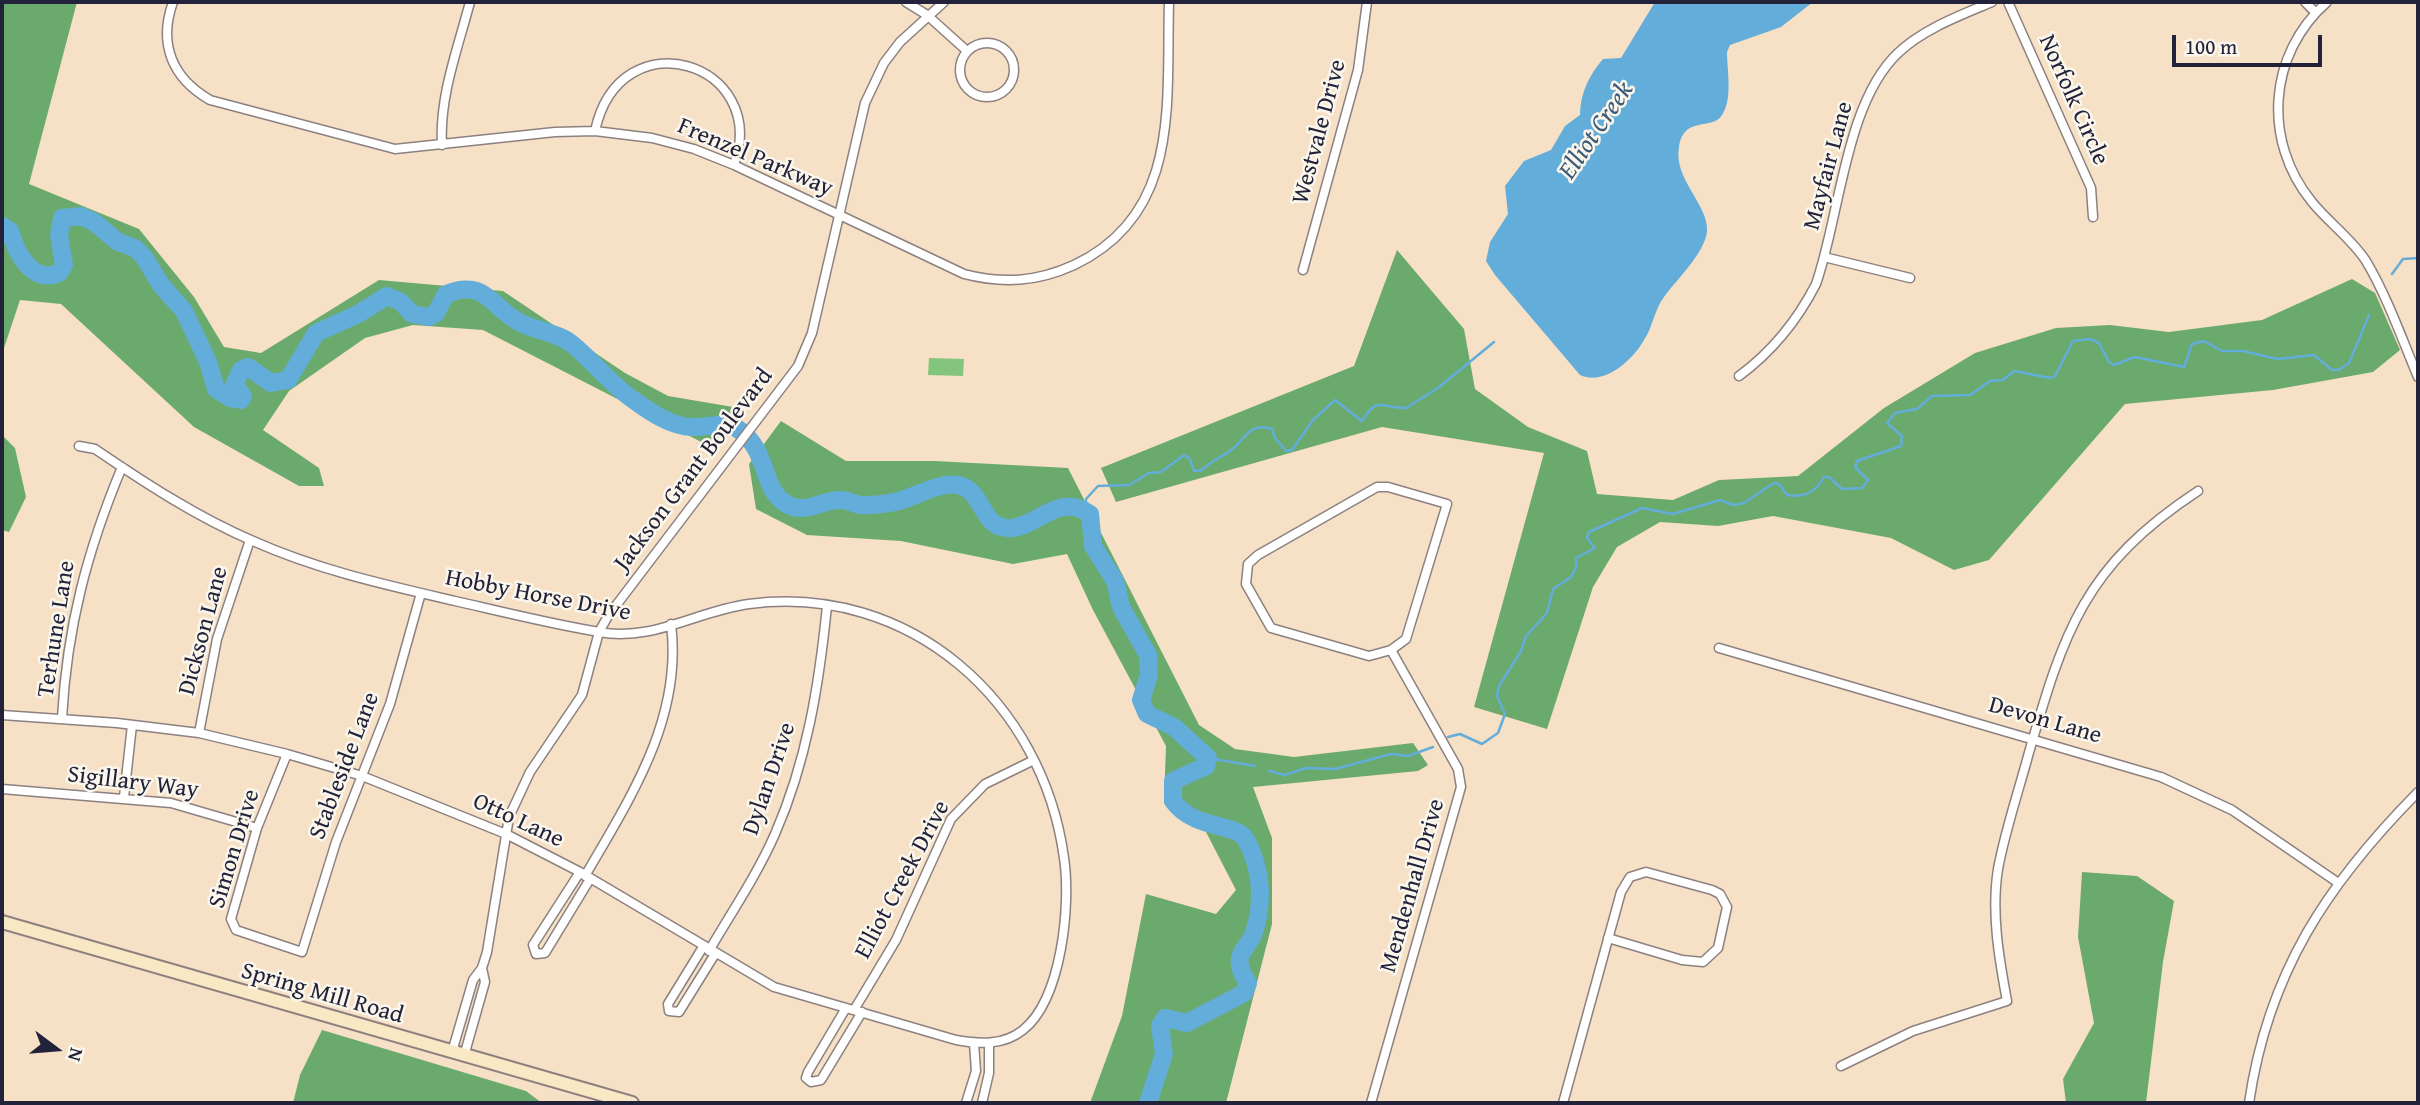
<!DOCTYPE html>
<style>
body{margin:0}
#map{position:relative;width:2420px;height:1105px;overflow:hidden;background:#f6e0c6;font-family:"Gentium Book Plus",serif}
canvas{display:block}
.frame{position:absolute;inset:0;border:4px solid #22223b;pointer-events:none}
.north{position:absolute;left:21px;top:1014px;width:70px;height:70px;-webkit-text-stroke:5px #fbf7ec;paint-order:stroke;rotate:106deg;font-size:19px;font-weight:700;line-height:28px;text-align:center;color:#22223b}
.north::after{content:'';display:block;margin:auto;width:24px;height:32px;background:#22223b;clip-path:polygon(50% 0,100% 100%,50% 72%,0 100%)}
.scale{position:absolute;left:2172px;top:35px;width:150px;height:32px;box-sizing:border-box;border:4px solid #22223b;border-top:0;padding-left:9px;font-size:21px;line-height:24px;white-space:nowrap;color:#22223b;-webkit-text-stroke:5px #fbf7ec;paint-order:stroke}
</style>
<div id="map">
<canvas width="2420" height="1105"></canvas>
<div class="frame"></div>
<div class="north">N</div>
<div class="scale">100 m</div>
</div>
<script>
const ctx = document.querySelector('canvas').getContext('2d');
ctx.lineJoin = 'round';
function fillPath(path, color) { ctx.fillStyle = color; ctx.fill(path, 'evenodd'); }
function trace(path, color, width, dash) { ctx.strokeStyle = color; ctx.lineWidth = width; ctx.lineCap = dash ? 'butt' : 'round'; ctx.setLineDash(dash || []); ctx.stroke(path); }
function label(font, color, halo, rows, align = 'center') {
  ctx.font = font + ' "Gentium Book Plus",serif'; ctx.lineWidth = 5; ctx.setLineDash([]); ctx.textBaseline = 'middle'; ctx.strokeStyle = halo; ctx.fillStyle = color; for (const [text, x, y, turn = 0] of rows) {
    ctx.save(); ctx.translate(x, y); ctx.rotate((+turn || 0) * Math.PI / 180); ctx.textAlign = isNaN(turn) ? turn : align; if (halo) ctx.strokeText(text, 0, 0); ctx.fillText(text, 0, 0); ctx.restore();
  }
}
const green = new Path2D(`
 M929 358 964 359 963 376 928 375Z`);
const forest = new Path2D(`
 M2 2H77L29 184 139 229 194 297 224 347 261 353 379 280 503 291 625 373 668 396 739 408 711 447 483 330 413 325 365 338 289 391 263 430 319 468 324 486H299L194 427 61 304 20 300 2 354Z
 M1397 250 1464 329 1475 389 1528 427 1587 451 1597 494 1673 500 1719 480 1798 476 1884 408 1975 353 2056 328 2110 325 2169 332 2262 320 2352 279 2375 293 2400 350 2373 372 2273 390 2125 404 1989 560 1954 570 1891 538 1773 516 1718 526 1660 522 1617 547 1593 587 1547 729 1474 707 1544 453 1382 427 1116 502 1101 468 1354 366Z
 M781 421 846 461H935L1068 468 1199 725 1235 749 1294 757 1413 743 1428 765 1418 771 1253 787 1272 838V924L1226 1103H1090L1122 1016 1146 894 1216 914 1236 890 1206 832 1164 803 1166 746 1093 610 1067 554 1013 564 901 541 807 535 756 509 749 464Z
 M2 435 15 448 26 497 9 532 2 530Z
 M2082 872 2137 876 2174 901 2163 962 2146 1103H2066L2063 1079 2094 1023 2078 937Z
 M322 1030 526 1091 542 1103H293L300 1075Z`);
const water = new Path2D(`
 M1655 2H1813L1781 27 1730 45 1727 52C1727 70 1733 99 1722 115 1712 131 1684 115 1679 147 1673 179 1709 205 1707 231 1705 253 1677 279 1664 297 1654 310 1653 327 1644 340 1632 361 1604 386 1580 375L1495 275 1486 261 1490 242 1508 214 1505 186 1524 161 1551 150 1565 126 1580 115C1580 94 1589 75 1603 59L1621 58Z`);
const stream = new Path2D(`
 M2392 274 2403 259 2418 258
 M1086 511V499L1098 486 1129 485 1149 473 1161 472 1184 455 1190 459 1194 471 1202 470C1211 461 1220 458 1230 451 1245 441 1248 421 1272 429L1275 438 1286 451 1292 450 1313 420 1335 400 1362 421C1378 395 1379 408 1406 408L1438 388 1494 342
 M1448 737 1460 734 1482 744 1498 733 1505 714 1497 696 1499 686 1521 651 1526 636 1547 613 1553 589 1571 577 1576 568V558L1595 548 1587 538 1589 532 1642 508 1673 514 1720 500 1733 505 1744 503 1774 483 1779 484 1787 495C1803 498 1816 492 1824 477H1829L1842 489 1862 488 1868 480 1855 467 1857 461 1901 446 1902 436 1887 423 1895 413 1917 409 1932 396 1970 395 1990 381 2003 380 2014 371 2050 378 2055 376 2073 341 2090 339 2099 343 2109 362 2114 365 2135 357 2184 367 2192 344 2204 341 2222 351H2243L2277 359 2314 355 2332 370H2339L2349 363 2369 315
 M1208 758 1255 766
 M1269 771 1284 775 1306 768 1335 769 1391 754 1408 756 1433 747`);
const river = new Path2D(`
 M2 226 10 231C16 252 32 285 59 273L64 265 59 235 62 218 81 216 94 222 118 242 135 248 144 257 161 285 184 311 208 362 216 389 230 398 241 400 243 396 234 385 241 370 248 367 271 383 288 380 316 333 358 314 387 296 401 302 412 314 429 317 436 313 446 294C485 278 491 307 519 322 535 331 557 332 572 344 594 362 611 385 635 401 650 412 672 427 692 427 707 428 725 420 738 429 769 450 761 488 785 503 805 516 820 500 840 500 848 500 854 504 861 505 870 506 894 503 902 500 919 495 940 482 958 485 985 490 980 531 1012 528 1038 526 1059 492 1090 514L1093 546 1115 581 1121 607 1148 655 1149 675 1141 700 1147 714 1174 727 1208 758 1206 766 1173 781V801C1195 831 1237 822 1246 840 1262 868 1264 905 1253 935 1250 943 1241 950 1240 958 1238 967 1243 975 1248 983L1244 993 1187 1023 1165 1018 1160 1026 1164 1054 1148 1103`);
const street = new Path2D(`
 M173 2C158 44 172 78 210 100L395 149 555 132 595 131 652 138 694 149 734 165 964 274C1003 284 1037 282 1074 265 1182 214 1166 102 1169 2
 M906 2 927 15 967 51
 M2008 2 2091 188 2093 217
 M2305 2 2315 12
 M2327 2C2268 54 2262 141 2312 202 2328 222 2352 239 2366 261 2387 296 2402 339 2418 377
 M960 70a27 27 0 1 1 54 0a27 27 0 1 1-54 0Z
 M595 131C620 15 771 63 734 165
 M442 145C439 97 458 48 470 2
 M1824 257 1910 278
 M1303 270 1358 70 1367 2
 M1739 376C1773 351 1797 321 1816 284 1840 216 1845 103 1898 53 1923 29 1961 15 1992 2
 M1377 487H1388L1447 504 1406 639 1391 650 1369 656 1271 628 1246 584 1248 564 1258 555Z
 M1719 648 2161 777 2232 810 2337 882
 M2 715 117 723 199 733 287 754 362 776 506 834 580 872 774 987 956 1040C979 1044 1003 1046 1023 1030 1062 999 1071 904 1064 858 1043 702 910 583 749 604 696 611 654 642 599 632 551 624 503 612 455 601 386 585 318 570 253 541 197 517 145 483 95 449L79 446
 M62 718C67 627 87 551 122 467
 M199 733 217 639 250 540
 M287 754 257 828 231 919 236 930 302 952 336 842 390 704 421 593
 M2 789 171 803 257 828
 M124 797 132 725
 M580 872 533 945 536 954 545 953 590 879
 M585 876C630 798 683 719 671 624
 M703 947 668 1004 669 1011 679 1012 715 954
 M709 951C731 913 757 875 775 834 807 761 819 685 827 606
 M846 1008 808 1072 806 1078 811 1082 821 1080 862 1012
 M854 1010 896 940 951 819 985 784 1034 760
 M452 1052 473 980 482 968 487 952 509 817 530 772 582 695 599 632 608 616 798 366 812 333 865 103 884 63 900 42 944 2
 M464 1056 485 982 482 968
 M1841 1066 1913 1031 2007 1001C1999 958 1991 913 1998 869 2005 831 2018 793 2028 756 2064 631 2084 566 2198 491
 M966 1103 976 1071 974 1043
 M982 1103 989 1073V1044
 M1371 1103 1461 787 1458 769 1391 650
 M1563 1103 1621 892 1630 877 1646 872 1712 890 1720 894 1727 907 1718 948 1703 962 1682 960 1608 938
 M2249 1103C2268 973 2327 884 2418 792`);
const secondary = new Path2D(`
 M2 922 632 1103`);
const streetNames = [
 ["Norfolk Circle",2073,100,66],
 ["Westvale Drive",1320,132,-75],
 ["Frenzel Parkway",755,158,23],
 ["Mayfair Lane",1829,166,-75],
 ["Jackson Grant Boulevard",694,470,-53],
 ["Hobby Horse Drive",538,596,11],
 ["Terhune Lane",57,629,-81],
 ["Dickson Lane",204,631,-75],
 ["Devon Lane",2045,721,16],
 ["Stableside Lane",345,766,-69],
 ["Dylan Drive",770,779,-71],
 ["Sigillary Way",133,783,7],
 ["Otto Lane",518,821,25],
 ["Simon Drive",235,849,-73],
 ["Elliot Creek Drive",903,880,-62],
 ["Mendenhall Drive",1413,886,-74],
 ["Spring Mill Road",322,994,16]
];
const waterNames = [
 ["Elliot Creek",1597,131,-56]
];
fillPath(green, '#84c57e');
fillPath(forest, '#6baa6d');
fillPath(water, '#63addb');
trace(stream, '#63addb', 2.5);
trace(river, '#63addb', 18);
trace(street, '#8c8180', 11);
trace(secondary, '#8c8180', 16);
trace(street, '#fff', 8);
trace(secondary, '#f8e8c3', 12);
label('24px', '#22223b', '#fbf7ec', streetNames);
label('italic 26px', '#3c5a7b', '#fbf7ec', waterNames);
</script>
